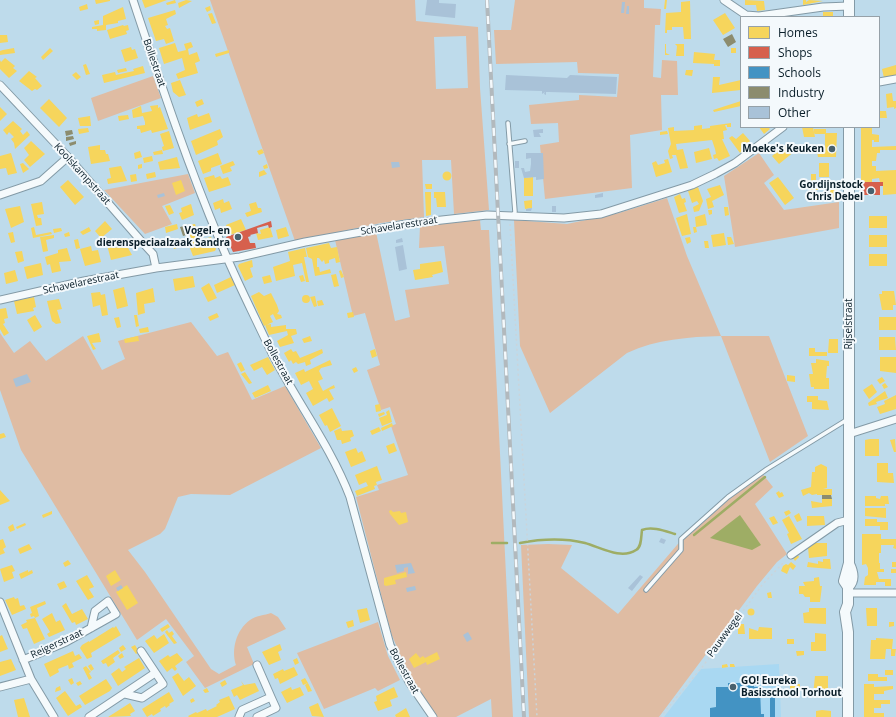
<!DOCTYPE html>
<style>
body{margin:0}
#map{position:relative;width:896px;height:717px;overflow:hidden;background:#bedbeb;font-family:"Open Sans",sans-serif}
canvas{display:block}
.legend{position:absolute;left:740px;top:16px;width:140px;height:112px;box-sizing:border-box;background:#f4f9fc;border:1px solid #96a1a8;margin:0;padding:5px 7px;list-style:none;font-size:12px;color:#091e29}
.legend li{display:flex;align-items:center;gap:8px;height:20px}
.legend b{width:20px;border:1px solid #96a1a8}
</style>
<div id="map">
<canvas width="896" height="717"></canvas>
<ul class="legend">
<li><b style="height:11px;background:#f6d55c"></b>Homes</li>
<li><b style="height:11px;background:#d6604d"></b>Shops</li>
<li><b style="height:11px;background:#4393c3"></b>Schools</li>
<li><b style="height:11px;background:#8c8c6e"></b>Industry</li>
<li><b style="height:11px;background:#a9c2d8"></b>Other</li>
</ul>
</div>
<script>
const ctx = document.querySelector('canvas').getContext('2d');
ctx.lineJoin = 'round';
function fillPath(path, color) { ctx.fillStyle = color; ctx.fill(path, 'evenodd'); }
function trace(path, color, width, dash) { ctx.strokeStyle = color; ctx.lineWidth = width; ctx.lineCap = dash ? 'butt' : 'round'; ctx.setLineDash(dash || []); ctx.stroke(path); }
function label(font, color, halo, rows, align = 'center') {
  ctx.font = font + ' "Open Sans",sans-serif'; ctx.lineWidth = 4; ctx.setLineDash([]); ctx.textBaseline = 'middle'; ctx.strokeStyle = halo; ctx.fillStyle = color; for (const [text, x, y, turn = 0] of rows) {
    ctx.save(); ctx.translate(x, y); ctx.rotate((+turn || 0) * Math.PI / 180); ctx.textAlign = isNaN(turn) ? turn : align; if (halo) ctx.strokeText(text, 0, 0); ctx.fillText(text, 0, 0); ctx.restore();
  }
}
const built = new Path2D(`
 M779 664 781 717H664L701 669Z`);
const green = new Path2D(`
 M210 0H415L416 21 478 27 480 88 489 210 454 214 451 160H422L424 217 381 223 295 241ZM466 36 468 88 436 89 434 37Z
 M515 0H644V8L661 9 660 25H655L653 77 661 78 662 60 677 61 678 95H661L662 130 630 135 632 188 545 199 540 145 559 142 558 123 531 124 529 105 579 100V95L617 97 619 74 578 73 577 62 496 64 494 30H511Z
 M153 76 161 98 98 121 91 98Z
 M759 153 774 175 764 183 784 210 839 202V228L735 247 724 176Z
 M188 174 195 193 162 206 172 224 145 234 104 190Z
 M667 198 687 256 721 336H769L808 436 770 462 721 336C688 337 657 339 627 353L550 413 520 346 514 220 567 224 619 213Z
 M480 220 481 230H489L513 717H492L491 699 456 717H437L420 694 401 657 391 633 356 497 379 490 377 485 408 475 391 426 396 424 390 407 381 410 367 370 380 365 365 313 353 316 335 240 376 232 395 321 410 317 405 290 449 284 444 246 419 248 420 226Z
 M191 322 217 356 228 352 252 400 285 386 321 448 230 495 191 494 178 497 165 529 160 534 128 550 145 572 211 669 219 674 236 665C231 650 236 630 250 620 255 616 265 615 271 613L278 617 286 629 247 647 254 664 205 688 186 662 194 656 166 619 137 640 21 450 0 390V333L14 353 30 341 46 361 83 336 102 370 125 359 118 341Z
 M761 472 773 487 755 504 787 554 777 562 757 586 659 717H529L521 545 548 544 572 545 561 568 618 614 683 538Z
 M378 622 388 656 400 680 378 691 375 688 324 709 297 653Z`);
const water = new Path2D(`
 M740 515 761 545 752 550 710 538Z`);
const homes = new Path2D(`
 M95 0H110V1L96 4Z
 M142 0H167L145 8Z
 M175 0 176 3 167 5 166 3Z
 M186 0 192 1 179 8 178 3Z
 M665 0H667L666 9H664Z
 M745 0 764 1 765 10 757 11 756 5H745Z
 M803 0H806V2L809 0 823 1 803 5Z
 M690 1 691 39H684L683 27H672V30H667V33H665L666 13 681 12V2Z
 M87 4 88 9 80 11 79 7Z
 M210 6 211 10 207 12 205 8Z
 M123 7 126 19 118 21V23L106 25V30L97 31V29H92V27L103 25V16Z
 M175 10 176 14 166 19 168 25 165 26 167 29 170 28 174 41 166 44 164 39 156 41 148 18Z
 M823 12H833V17H823Z
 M212 13 216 23 212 24 208 14Z
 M725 13 735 28 723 35 713 20Z
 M99 20V24L95 25 94 21Z
 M123 25 124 26 128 25 129 30 126 31 127 34 110 39 107 30Z
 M0 35H7L8 42 0 43Z
 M191 42 193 47 188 49 189 55 197 52 200 61 195 63 198 73 178 79 176 74 185 70 182 58 164 64 159 48 175 43 178 52 186 50 184 44Z
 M665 44H666V53L670 55H665Z
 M675 44H684V56H676L677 46Z
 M131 47 132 50 135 49 138 58 125 62 121 50Z
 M14 48 15 53 0 55V51L3 50Z
 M50 48 53 51 43 60 41 57Z
 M731 48H736V53H731Z
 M229 50V53L216 57 215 54Z
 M694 52 715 54 714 60H720V66H714V64L693 63Z
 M5 58 15 66 13 68 17 71 9 78 0 69V60L1 62Z
 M86 64 90 74 86 75 83 65Z
 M896 65V75L884 78 882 69Z
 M143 66 145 73 104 83 102 75 115 72 116 75 134 71 133 69Z
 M126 68 127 71 118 73 117 70Z
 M686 70H693L692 76 685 75Z
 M29 71 37 77 35 78 42 86 37 90 35 89 32 91 19 81Z
 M76 72 81 77 77 80 72 75Z
 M713 77H720L719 85 741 80V90L712 93Z
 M180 80 186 95 179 97 173 92 171 83Z
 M892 93 893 101H896V108L894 109V107L887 108 886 94Z
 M49 99 67 118 59 127 40 108Z
 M202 99 204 104 197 107 195 102Z
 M741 101V106L714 112 713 110Z
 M158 105V108L160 107 168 129 152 133 151 130 141 133 140 129H137V126L145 125V122L143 116 133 118 132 110 141 106 142 113 152 111 150 106Z
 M0 107 7 114 0 121Z
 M879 111H886L887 118H880Z
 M209 113 212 122 190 130 187 118 197 114 198 117Z
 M128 115 129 119 119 121 118 116Z
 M90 116 91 126H80L78 118Z
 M13 121 22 129 20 131 23 135 27 131 30 135 15 149 14 143 11 139 14 137 9 132 7 135 3 130Z
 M731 123V127H727V125H725L727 130 723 131 724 139H722L730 156 719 161 717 158 714 159 713 155 716 154 715 149 712 140 676 144 677 150 683 149 688 168 680 169 676 155H672L673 158 670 159 668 151 671 144 668 128 674 127V131L694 130V126L702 125V129L710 128V126Z
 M759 127H768L770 129 764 134Z
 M802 127H813L815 137H804Z
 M861 127H872V134L879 135V142H874V140H872V147L896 146V150H880V153H877L876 161H872V166H876V171L896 170V194L883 195V182H880L879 178 872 179V182H861Z
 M88 128 89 132 79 134 78 129Z
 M220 129 223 137 217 141 218 145 196 155 191 141Z
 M814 129H826V133H837L836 157H818L817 152 823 153V148H825V134H814Z
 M169 131 174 148 163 151 162 147 164 146 160 134Z
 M667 131 668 134 660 135V132Z
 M743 133 750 141 740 153 729 138 732 136 736 139Z
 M31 141 45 154 30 167 24 160 29 155 24 148Z
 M788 143 795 151 779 164 772 156Z
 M100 145V150H105L106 154H108L110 161 91 164 88 147Z
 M709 148 712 159 696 163 694 152Z
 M262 149 264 153 259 155 257 151Z
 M162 150 163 154 154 155 153 152Z
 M140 151 142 157 135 159 134 153Z
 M11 153 17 173 8 175 6 168 0 169V156Z
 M218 153 222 164 211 168V171L203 174 198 161Z
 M152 156 153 161 144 163 143 158Z
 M177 157 180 168 160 170 158 162Z
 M668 159 672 172 656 177 652 163 656 161 658 165 665 163 664 160Z
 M233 161 235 165 230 167 232 171 223 174 220 166Z
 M23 163 29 169 23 173 20 164Z
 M819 163H829V177H819Z
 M142 164V168L138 169V165Z
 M267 164 268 168 264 169 263 166Z
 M121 166 127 181 108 184 107 179 111 178 109 168Z
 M264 170 267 174 259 177V172Z
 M442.5 176a4.5 4.5 0 1 1 9 0a4.5 4.5 0 1 1-9 0Z
 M155 172 156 177 147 179 146 174Z
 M136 174 137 181 131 182 130 175Z
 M811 174H816V181H811Z
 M214 175 215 178 220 176 222 179 228 177 231 185 209 192 204 178Z
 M533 177V196H524V178Z
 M778 177 794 198 785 205 769 183Z
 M68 180 84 197 75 205 60 187Z
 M181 180 185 191 176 195 172 183Z
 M425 184H432V189H426Z
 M838 184V200H828V192L824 191 825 186Z
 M720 185 724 195 712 201 714 207 708 209 706 199 711 197 707 189Z
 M811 186H818V190H811Z
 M698 187 703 201 699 211 694 212 693 207 699 204 697 201 692 203 688 191Z
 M425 192H431V215L426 216Z
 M434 192H445L446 207H437L436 198H434Z
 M680 194 682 199 685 198 686 202 684 203 687 211 679 213 674 197Z
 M818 197H826V200L818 201Z
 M223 199 224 203 229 201 232 209 221 213 220 208 215 210 213 203Z
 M532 200V208L525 209 524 201Z
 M42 202 44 214 37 215 38 218H41L42 225 36 226 31 204Z
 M256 202 258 208H261L262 212 247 217 245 213 251 211 249 204Z
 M191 204 194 215 182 220 179 213 182 212 181 208Z
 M170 205 174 213 169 215 165 206Z
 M20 206 24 222 11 228 5 209Z
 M724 207H728L729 215 725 216Z
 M708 210H712V214L709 215Z
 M687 214 691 234 682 236 676 218Z
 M705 214 707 225 696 227 697 232 694 233 693 227H696L695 217Z
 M869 216H887V228H869Z
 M241 219 246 230 226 236 224 232 228 230 226 225Z
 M105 221 112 229 101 238 95 231Z
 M177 224 178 229 166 233 165 227Z
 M195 224 200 240 211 237 216 249 215 251 193 256 188 243 192 242 187 225Z
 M34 227 36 235 51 232 52 234 33 238 31 228Z
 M89 227 91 231 83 235 80 232Z
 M270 227 273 237 258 240 256 233 261 234 260 230Z
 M286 227 289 236 278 239 276 230Z
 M61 228 62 231 54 233 53 229Z
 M13 232 15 242 11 243 8 233Z
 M69 232 70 236 65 237 64 234Z
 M724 233 726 245 713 247 711 235Z
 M54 235V238L46 240 48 251 43 252 40 237Z
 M869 235H887V247H869Z
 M690 237 691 242 687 244 685 238Z
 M727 237H731L734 244 728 245Z
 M78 239 80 248 76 249 74 240Z
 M704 241H708L709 248H705Z
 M329 243 331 248 337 247 340 262 336 263 335 258 329 260V263L325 264 324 260 322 262 319 258H317V267H319L320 272 330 269 331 273 315 276 312 259 308 257 306 248Z
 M112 244 113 248 127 246 132 255 111 260 107 245Z
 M179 244 180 247 174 249 173 246Z
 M91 246 92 251 98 250 101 262 85 266 80 249Z
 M67 248 71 261 59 262 61 271 52 273 50 264 47 265 45 257 58 253V250Z
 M305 248 307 257H304L309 282H306L302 263 293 265 295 276 276 281 273 267 290 261 288 252Z
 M22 251 24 261 18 263 15 252Z
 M869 254H887V266H869Z
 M252 260 253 267 250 268 253 277 245 281 238 266 239 264Z
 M441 261 443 272 432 275 433 277 415 280 413 270 420 269V264Z
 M41 263 43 275 27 279 24 267Z
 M15 270 18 281 6 284 4 273Z
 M341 270 344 277 341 278 339 271Z
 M336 274 339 286 334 287 331 275Z
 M270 275 272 282 264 284 262 277Z
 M303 275 305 281 301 282 299 276Z
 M193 276 195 287 175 291 173 279Z
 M231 277 235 285 217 293 214 285Z
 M209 283 217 298 208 302 201 288Z
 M124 287 128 306 117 309 113 290Z
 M153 288 155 302 144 304 145 313 138 315 136 293Z
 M882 291H894L896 305H893V310H882L879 294H882Z
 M100 292 101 295 105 294 108 315 102 316 100 305 93 307 91 293Z
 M259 292 264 296 271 293 277 305 279 311 277 314 281 315 282 318 276 320 273 314 270 316 273 322 264 326 251 296Z
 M302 299a4 4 0 1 1 8 0a4 4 0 1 1-8 0Z
 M315 296 317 306 314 307 310 297Z
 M34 297 36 307 33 308 34 311 17 314 14 301Z
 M59 299 62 309 57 310 61 323 56 324 52 321 47 301Z
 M322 300 324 305 318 306 317 301Z
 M6 308 8 318 4 319 5 323 3 324 9 333 4 336 0 329V309Z
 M353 312 354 317 348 318 347 313Z
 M217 313 219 317 210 321 208 317Z
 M35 315 42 327 34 332 27 320Z
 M134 315H137L139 326 136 327Z
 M119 317 121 327 117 328 114 318Z
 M879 317H896V330H879Z
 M271 324V327L286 325V329H296L297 334 291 336 294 343 280 347 277 341 288 335 287 331 269 335 265 325Z
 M148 327 149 332 140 333 139 329Z
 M99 333 101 342 92 343 96 349 93 350 87 336Z
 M138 336 139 341 125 343 124 339Z
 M310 336 312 341 304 343 302 339Z
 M879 337H895L896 350H879Z
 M829 339H838V353H828Z
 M809 348H815V352H827V356H809Z
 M291 349 293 352 296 351 300 358 322 349 323 353 310 360 311 364 306 366 305 362 298 364 296 362 293 364 291 360 289 362 284 353Z
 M375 349 377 356 372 358 370 351Z
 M268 357 275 370 267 375 262 367 254 371 250 365Z
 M880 357H896V373L880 371Z
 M816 359 829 361V366H827L826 378H829V389H814V387H811L809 374H813L811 363H816Z
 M330 360 332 365 321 368 319 371 323 379 318 381 323 391 334 385 335 388 329 390 334 399 329 402 327 398 313 406 306 393 313 389 309 381 301 385 295 373 304 369 305 372Z
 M241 362 245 370 241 372 237 364Z
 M356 367 358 371 354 373 352 369Z
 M245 372 252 383 249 384 241 374Z
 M787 375 795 376V382L787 381Z
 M882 377 885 381 880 384 877 380Z
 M885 383 888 387 884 389 882 385Z
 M872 384 877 392 869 399 863 390Z
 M268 385 271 391 255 398 252 393Z
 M885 391 888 398 876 402 877 404 869 406 868 403Z
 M896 395V409L880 414 877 407 885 404 884 401Z
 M807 396H818V400L827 401 829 410 812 409V402H807Z
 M380 404 381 411 376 412 375 405Z
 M332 408 341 426 330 432 327 425 325 426 319 415Z
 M389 410 392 422 382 426 379 418 387 415 386 412Z
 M384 412 385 414 379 417 378 414Z
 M392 423 393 426 382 431 381 428Z
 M379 427 381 431 372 435 370 431Z
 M341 428 342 431 352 430 354 436 350 438 351 441 342 444 341 440H337L334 431Z
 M4 433 6 437 0 439V434Z
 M870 439H879V456H865V440Z
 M895 439 896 452H894L890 440Z
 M394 443 397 451 389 454 386 446Z
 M356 448 358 453 362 451 366 461 351 467 345 452Z
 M877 463H888V473H893L894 483 877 482Z
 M821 464 827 467V488L823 489H832V495H817V494L812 495 809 493 803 496 801 490 811 487 812 472H815V467Z
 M377 466 382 480 376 482 377 485 374 486 375 489 357 496 355 491 373 484 368 486 366 482 359 485 355 475Z
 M0 490 10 501 0 505Z
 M779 491 780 493 782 492 784 496 779 498 776 493Z
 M865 496H876V498L880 499 881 496H888L889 504H885V506H865Z
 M822 499H832V506L812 508 811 501 822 503Z
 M865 508H886V518L865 516Z
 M391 510 393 512 400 511 401 513 406 512 408 522 399 525 390 514 389 511Z
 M789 510 791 513 786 516 784 512Z
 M52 511V514L43 518 42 515Z
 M799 513 802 520 797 522 794 516Z
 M774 516 778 523 773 525 769 518Z
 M789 516 802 539 791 544 787 534 789 533 782 520Z
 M807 516H824L825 525 807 526Z
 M865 519H877V522H888V530H880V526H865Z
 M25 523 26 525 17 529 16 527Z
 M13 524 15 530 10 532 8 527Z
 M862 534H881V539H896V549L893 548 894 545H881V553H879V563H880V569H884V572H877L879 579H891V586H885V582H876V585H864L865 577 868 575V568L866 564 862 565Z
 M3 539 6 547 3 549 5 553 0 555V540Z
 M811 543H827V556L809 558 808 547H811Z
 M29 544 32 549 20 554 18 549Z
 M798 555 799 557 795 561 793 558Z
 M823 559H830L831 569 807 567 808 562 818 564V561L823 562Z
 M68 560 71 564 65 567 63 563Z
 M791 562 796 566 793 570 790 567 787 574 781 571 783 566 786 564 788 565Z
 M892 562H896V567H892Z
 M12 565 15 571 12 572 14 578 4 582 0 569Z
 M891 569H896V573H891Z
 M28 570V572L32 570 33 573 21 579 19 574Z
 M115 570 121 580 111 586 106 576Z
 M406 572 407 577 395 580 396 584 386 586 384 585V578Z
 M87 575 94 587 89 589 94 597 88 600 76 581Z
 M819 577 820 586H822L820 602H810V597H805L803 594H799V586H805L803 582 814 581V578Z
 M64 581 67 587 60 590 57 584Z
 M127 585 138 603 127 610 116 592Z
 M771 592 772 598H768L767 593Z
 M14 597 15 599 18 598 20 606 24 605 26 609 12 615 5 600Z
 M45 601 46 604 37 608 39 616 35 618 45 639 34 644 27 628 23 629 21 625 27 622 26 620 35 618 34 616 31 617 30 614 32 613 30 607Z
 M66 603 72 614 82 609 88 619 76 625 75 622 72 623 62 606Z
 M367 608 370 620 360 623 357 610Z
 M809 608H826V624L804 623 803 613 809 612Z
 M866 608H877V626H867Z
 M747.5 612a3.5 3.5 0 1 1 7 0a3.5 3.5 0 1 1-7 0Z
 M52 613 56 622 60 620 65 630 49 637 47 634 50 632 42 619Z
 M353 620 354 626 348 628 346 622Z
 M889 622H894V626L889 627Z
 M168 624 170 627 162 632 160 629Z
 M738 624H744L745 634H738Z
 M116 626 121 635 91 653 92 657 87 659 80 648 82 645 89 641V642L113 627 114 628Z
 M759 627 772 628V639H749V628L758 631Z
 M167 630 169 633 172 631 174 634 172 636 177 643 174 644 165 632Z
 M815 633 826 634V651H811V642H815Z
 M164 634 169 643 154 653 145 641 154 635 157 639Z
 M2 635 8 649 0 652V636Z
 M876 638 893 639 892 649H886L885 659H870L871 640H876Z
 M787 639H794V644H787Z
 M280 644 282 650 278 652 281 660 269 665 262 652Z
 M123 645 126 649 121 652 119 648Z
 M135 645 139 652 136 654 131 647Z
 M891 649H896L895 656H891Z
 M118 650 120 653 113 658 115 662 108 667 106 663 103 664 101 661Z
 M73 651 75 656 79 654 82 658 72 663 74 667 69 669 68 665 58 669 59 672 50 677 44 664Z
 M796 651H804V655L797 656Z
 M437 652 440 659 427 665 426 662 414 668 409 659 416 653 420 658 423 656 425 658Z
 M122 653 124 657 120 659 118 656Z
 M177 653 183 660 175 666 177 669 175 671 172 668 167 672 159 661 168 655 170 657Z
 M139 658 145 668 118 686 111 674 119 668 122 672 126 669 124 667Z
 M297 658 299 663 295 665 293 660Z
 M11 659 16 670 0 676V662Z
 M91 664 94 669 91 671 88 666Z
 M727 664 728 667 722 668V665Z
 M730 664H734L735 667H730Z
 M86 666 91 672 89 673 92 678 89 680 83 668Z
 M294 667 298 675 280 684 278 678 275 679 273 674 283 669 284 671Z
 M885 670H893V675H885Z
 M178 673 184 681 189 677 196 686 183 696 172 677Z
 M868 674H878V677H887V681H868Z
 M815 676H828V695H813Z
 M72 678 74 683 71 685 68 680Z
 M305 678 308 683 303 685 301 680Z
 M106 679 112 688 110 691 85 705 79 696Z
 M225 680 227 684 222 687 220 683Z
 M80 681 82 684 78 686 76 683Z
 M241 681 244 685 255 683 259 691 240 700 237 695 234 697 231 690 243 685Z
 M308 683 312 691 308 692 305 685Z
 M790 684H800V691H790Z
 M864 684H874V687L893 686V689L884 691V694H874V700H890V704H881V708H874V713H884V717H864Z
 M60 686 61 690 55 692 56 688Z
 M291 687 292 690 300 687 304 695 287 703 281 692Z
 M394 687 398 697 390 700 392 706 378 711 374 702 377 701 376 696Z
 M207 688 209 692 205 693 203 690Z
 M65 691 76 706 80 704 82 707 68 716 56 698Z
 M169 692 174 701 169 704 170 705 166 708 165 706 160 709 161 711 153 716 152 714 147 717 142 709Z
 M229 696 235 709 217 717H189L188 716 196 712 197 713 206 709 207 711 217 706 216 705 220 702 219 700Z
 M24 698 30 717H18L14 700Z
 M193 698 195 701 191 703 190 700Z
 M130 703 135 711 130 714 131 716 108 717Z
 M318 703 320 708 324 717 312 716 309 707Z
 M406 708 410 717H396L395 715Z
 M822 710 831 711V717H816V711Z`);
const shops = new Path2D(`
 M861 182H883V186H880V195H861Z
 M271 221 272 227 269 228 268 225 257 228 258 233 250 235 251 236 248 237 250 243H255L256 248 233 252 226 237Z`);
const schools = new Path2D(`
 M728 683H754V687H760L761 714H764V717H710V708L716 707V687H728Z
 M770 692H775V717H770Z`);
const industry = new Path2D(`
 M732 34 736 42 728 47 723 39Z
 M72 130 73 134 66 136 65 131Z
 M73 136 74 139 66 141V137Z
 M76 141V144L70 146 69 143Z
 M187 225 190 234 183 236 180 227Z
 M822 495H831L832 499H822Z`);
const stream = new Path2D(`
 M694 535 765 477
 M492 543H507
 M520 543C541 539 564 538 585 543 600 547 621 560 636 550 642 547 641 536 642 530 652 526 665 531 675 534`);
const building = new Path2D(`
 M427 0H439V3L456 4 455 18 425 15Z
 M622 2H625L624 13H621Z
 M627 6H629V14H626Z
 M506 75 567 78 570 75 617 77 616 94 549 92V94V92H546V95L544 94 545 92 542 94V91L505 90Z
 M543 129V133H539L541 137H534L533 130Z
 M526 153H543L544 179 536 180V177L524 178 521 168H524L525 172 530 171 531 164V158L526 159Z
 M515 161H519V168H515Z
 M391 162H399L400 167 392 168Z
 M164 193 165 196 158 198 157 195Z
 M603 193V197L595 198V195Z
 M552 206H556V212H552Z
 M532 208 531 211H526V209Z
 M402 238 403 242 396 243V240Z
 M403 245 407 269 399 271 395 247Z
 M27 374 31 382 16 387 13 379Z
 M661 538 666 540 664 544 659 542Z
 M411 563 415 573 408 574V567L404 568V571L397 573 395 565Z
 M640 575 643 577 632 591 628 588Z
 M121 585 123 588 118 591 116 588Z
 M415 586 416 590 407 592 406 588Z
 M468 632 472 639 467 642 463 635Z`);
const path = new Path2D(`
 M510 224 537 717
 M660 717 703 666 762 585 785 561`);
const lane = new Path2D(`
 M508 123 515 212 513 215
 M509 144 525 141
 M646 590 681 550V539L728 497 767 469 848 419`);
const street = new Path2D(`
 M133 0C160 81 187 163 220 241 234 276 251 309 267 343 292 396 329 442 350 497L390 645 409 682 433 717
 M724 0 746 15 759 16 823 7 849 6
 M879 82 896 79
 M0 85 68 157 142 242 153 254 156 268
 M0 195 41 181 68 157
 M0 300 84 281 156 268 240 257 305 242 406 224 487 215 564 218 601 214 692 185 715 174 735 163 783 127
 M849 434 896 419
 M791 555 837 523 849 520
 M848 593H896
 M0 602 31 679 54 717
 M23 660 66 642 116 614 108 601 95 611 91 628
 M257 665 271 697
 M0 687 31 679
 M125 694 142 698 163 684 141 651
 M89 717 155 673
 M239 717 242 710 271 697 276 708 257 717`);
const secondary = new Path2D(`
 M849 17V0
 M848 587C855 580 853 572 849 564
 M848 717V632L845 612 848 604V587L844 581 849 563V127`);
const rail = new Path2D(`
 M487 0 524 717`);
const markers = [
 [832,149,4,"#48606d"],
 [871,191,4,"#48606d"],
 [238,237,4,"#48606d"],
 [733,687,4,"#48606d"]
];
const streetNames = [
 ["Bollestraat",154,63,71],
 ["Koolskampstraat",82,174,48],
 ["Schavelarestraat",399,226,-9],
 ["Schavelarestraat",81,283,-12],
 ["Rijselstraat",849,324,-90],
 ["Bollestraat",278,362,61],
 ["Pauwwegel",725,635,-54],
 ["Reigerstraat",57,644,-25],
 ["Bollestraat",404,671,61]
];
const poiNames = [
 ["Moeke's Keuken",824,149],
 ["Gordijnstock",863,185],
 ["Chris Debel",863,197],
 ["Vogel- en",230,231],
 ["dierenspeciaalzaak Sandra",230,243],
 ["GO! Eureka",741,681,"left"],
 ["Basisschool Torhout",741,693,"left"]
];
fillPath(built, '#a9d8f2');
fillPath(green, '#dfbca3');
fillPath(water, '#9ead65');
fillPath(homes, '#f6d55c');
fillPath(shops, '#d6604d');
fillPath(schools, '#4393c3');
fillPath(industry, '#8c8c6e');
trace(stream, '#9ead65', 2.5);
fillPath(building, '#a9c2d8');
trace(lane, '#839aa6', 5.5);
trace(street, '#839aa6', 9);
trace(secondary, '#839aa6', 12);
trace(path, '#cbd4da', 1.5, [2, 3]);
trace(lane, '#f5fafc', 3.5);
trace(street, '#f5fafc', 7);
trace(secondary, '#f5fafc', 10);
trace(rail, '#b2b9bd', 4);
trace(rail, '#f4f9fc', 2.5, [8]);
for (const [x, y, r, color] of markers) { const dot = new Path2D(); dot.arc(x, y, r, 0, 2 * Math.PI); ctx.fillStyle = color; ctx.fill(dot); trace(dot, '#f4f9fc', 1.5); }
label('10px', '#091e29', '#f4f9fc', streetNames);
label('bold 10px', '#091e29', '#f4f9fc', poiNames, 'right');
</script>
